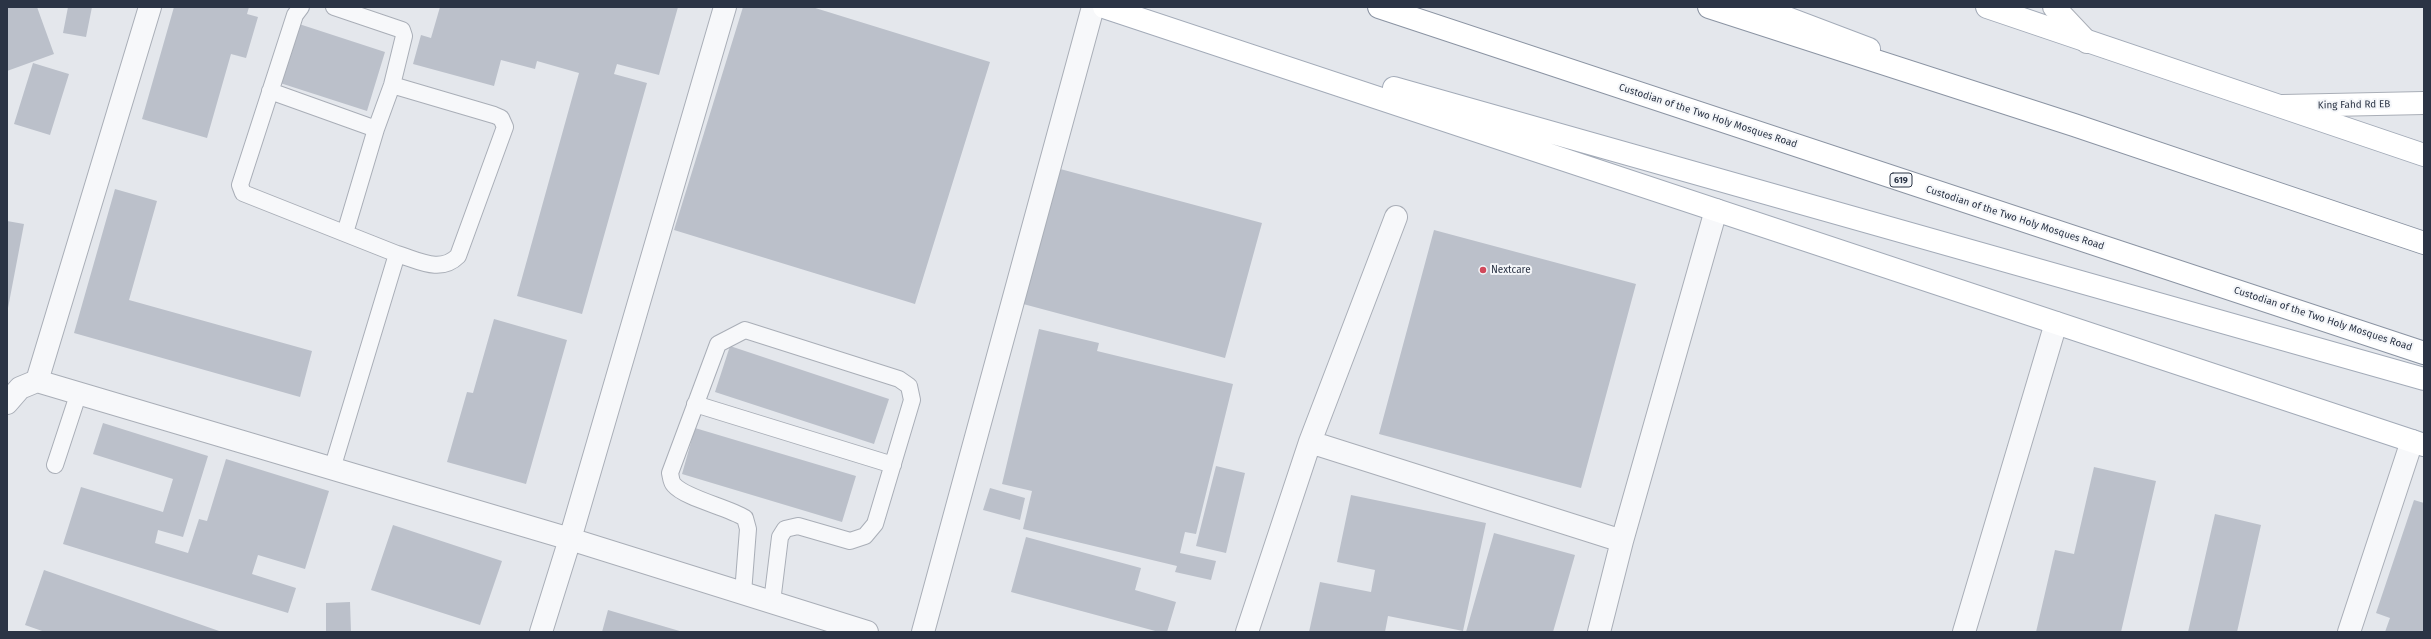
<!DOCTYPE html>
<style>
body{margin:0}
#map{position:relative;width:2431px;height:639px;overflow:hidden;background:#e4e7ec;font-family:"Fira Sans",sans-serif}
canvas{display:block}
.frame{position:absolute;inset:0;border:8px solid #2b3445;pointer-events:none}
</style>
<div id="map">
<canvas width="2431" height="639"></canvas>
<div class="frame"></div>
</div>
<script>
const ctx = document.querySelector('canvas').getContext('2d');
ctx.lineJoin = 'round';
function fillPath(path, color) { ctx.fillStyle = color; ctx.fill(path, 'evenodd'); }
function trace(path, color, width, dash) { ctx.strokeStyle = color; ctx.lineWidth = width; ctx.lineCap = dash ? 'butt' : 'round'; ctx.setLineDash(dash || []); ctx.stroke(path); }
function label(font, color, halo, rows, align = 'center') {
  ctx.font = font + ' "Fira Sans",sans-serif'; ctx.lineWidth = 4; ctx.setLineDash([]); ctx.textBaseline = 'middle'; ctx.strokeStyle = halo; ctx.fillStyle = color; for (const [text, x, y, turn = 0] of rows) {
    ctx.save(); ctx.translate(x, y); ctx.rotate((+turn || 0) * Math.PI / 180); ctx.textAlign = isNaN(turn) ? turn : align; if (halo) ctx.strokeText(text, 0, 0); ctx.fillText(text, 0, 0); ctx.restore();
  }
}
const building = new Path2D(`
 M7 7H37L54 54 7 71Z
 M68 7H92L86 37 63 33Z
 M174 7H249L247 14 258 17 246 58 231 54 207 138 142 119Z
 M440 7H678L659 75 617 64 614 74 647 83 582 314 517 296 579 73 537 61 535 69 501 60 494 86 413 64 421 35 431 38Z
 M743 7H812L990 62 915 304 674 230Z
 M296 23 385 52 367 111 277 82Z
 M33 63 69 74 50 135 14 124Z
 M1049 166 1262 223 1225 358 1012 301Z
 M115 189 157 201 129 300 312 351 300 397 74 333Z
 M7 221 24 224 8 308H7Z
 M1434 230 1636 284 1581 488 1379 434Z
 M494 319 567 340 526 484 447 462 467 392 473 393Z
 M1039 329 1099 343 1097 351 1233 384 1196 534 1185 532 1180 553 1216 561 1211 580 1175 572 1177 566 1023 529 1032 491 1002 484Z
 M730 346 889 399 874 444 715 392Z
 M103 423 208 456 183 537 158 530 155 543 188 553 199 519 207 521 226 459 329 491 305 569 258 555 252 574 296 588 288 613 63 544 81 487 163 512 173 479 93 454Z
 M695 428 856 476 842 522 682 474Z
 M1216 466 1245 473 1226 553 1196 546Z
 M2094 467 2156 481 2121 632H2036L2055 550 2074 554Z
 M990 488 1025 498 1020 520 983 510Z
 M1351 495 1486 523 1463 631 1388 616 1385 632H1309L1320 582 1371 592 1375 570 1337 562Z
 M2414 500 2424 503V632H2385L2390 618 2376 613Z
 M2215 514 2261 525 2237 632H2188Z
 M393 525 502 561 480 625 371 590Z
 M1494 533 1575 555 1553 632H1466Z
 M1026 537 1141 568 1135 590 1176 602 1167 632H1159L1011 592Z
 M44 570 222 632H45L25 625Z
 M350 602 351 632H326V603Z
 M608 610 683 632H602Z`);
const lane = new Path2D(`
 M301 7 295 15 240 185 243 193 397 254 332 469
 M334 7 402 30 404 36 392 85 376 129 345 233
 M392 85 494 115 501 118 505 127 458 256C440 274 418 260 397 254
 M270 91 376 129
 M695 404 893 465
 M55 465 79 392
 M743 593 748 529 745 518C727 507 685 498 674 485 671 482 671 477 670 473L718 344 745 330 899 379 909 386 912 400 875 524 865 536 850 541 798 526 785 529 780 537 772 602`);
const street = new Path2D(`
 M37 381 570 539 867 632
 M7 403 20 388 37 381 150 7
 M1310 442 1622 541
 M541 632 570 539 725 7
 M923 632 1093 7
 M1247 632 1310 442 1396 217
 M1599 632 1622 541 1716 210
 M1964 632 2056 323
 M2349 632 2412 441`);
const secondary = new Path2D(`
 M2054 7 2087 42
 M2283 106 2424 103`);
const primary = new Path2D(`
 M1104 7 2424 445
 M1758 7 1869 49
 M1987 7 2424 155
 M1394 88 2424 379`);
const highway = new Path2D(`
 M1379 7 2424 353
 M1709 7 2074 125 2424 243`);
const markers = [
 [1483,270,4,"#d1495b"]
];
const shields = [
 [1901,180,22]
];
const shieldNames = [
 ["619",1901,180]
];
const streetNames = [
 ["King Fahd Rd EB",2354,105,-1],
 ["Custodian of the Two Holy Mosques Road",1708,116,18],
 ["Custodian of the Two Holy Mosques Road",2015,218,18],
 ["Custodian of the Two Holy Mosques Road",2323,319,18]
];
const poiNames = [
 ["Nextcare",1491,270]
];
fillPath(building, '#bbc0ca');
trace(lane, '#a9aeb7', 18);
trace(street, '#a9aeb7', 24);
trace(secondary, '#a9aeb7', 24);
trace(primary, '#a3abb8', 24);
trace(highway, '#8b94a3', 24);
trace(lane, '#f7f8fa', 16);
trace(street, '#f7f8fa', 22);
trace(secondary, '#fff', 22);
trace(primary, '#fff', 22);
trace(highway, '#fff', 22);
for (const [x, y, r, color] of markers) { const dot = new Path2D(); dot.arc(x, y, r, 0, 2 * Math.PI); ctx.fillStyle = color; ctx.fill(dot); trace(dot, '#f4f6f9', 1.5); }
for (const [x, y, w] of shields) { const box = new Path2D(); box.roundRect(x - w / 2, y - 7, w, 14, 3); ctx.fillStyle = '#f4f6f9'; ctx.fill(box); trace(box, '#2b3445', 1); }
label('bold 9px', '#2b3445', null, shieldNames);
label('10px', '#2b3445', '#f4f6f9', streetNames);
label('10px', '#2b3445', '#f4f6f9', poiNames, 'left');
</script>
